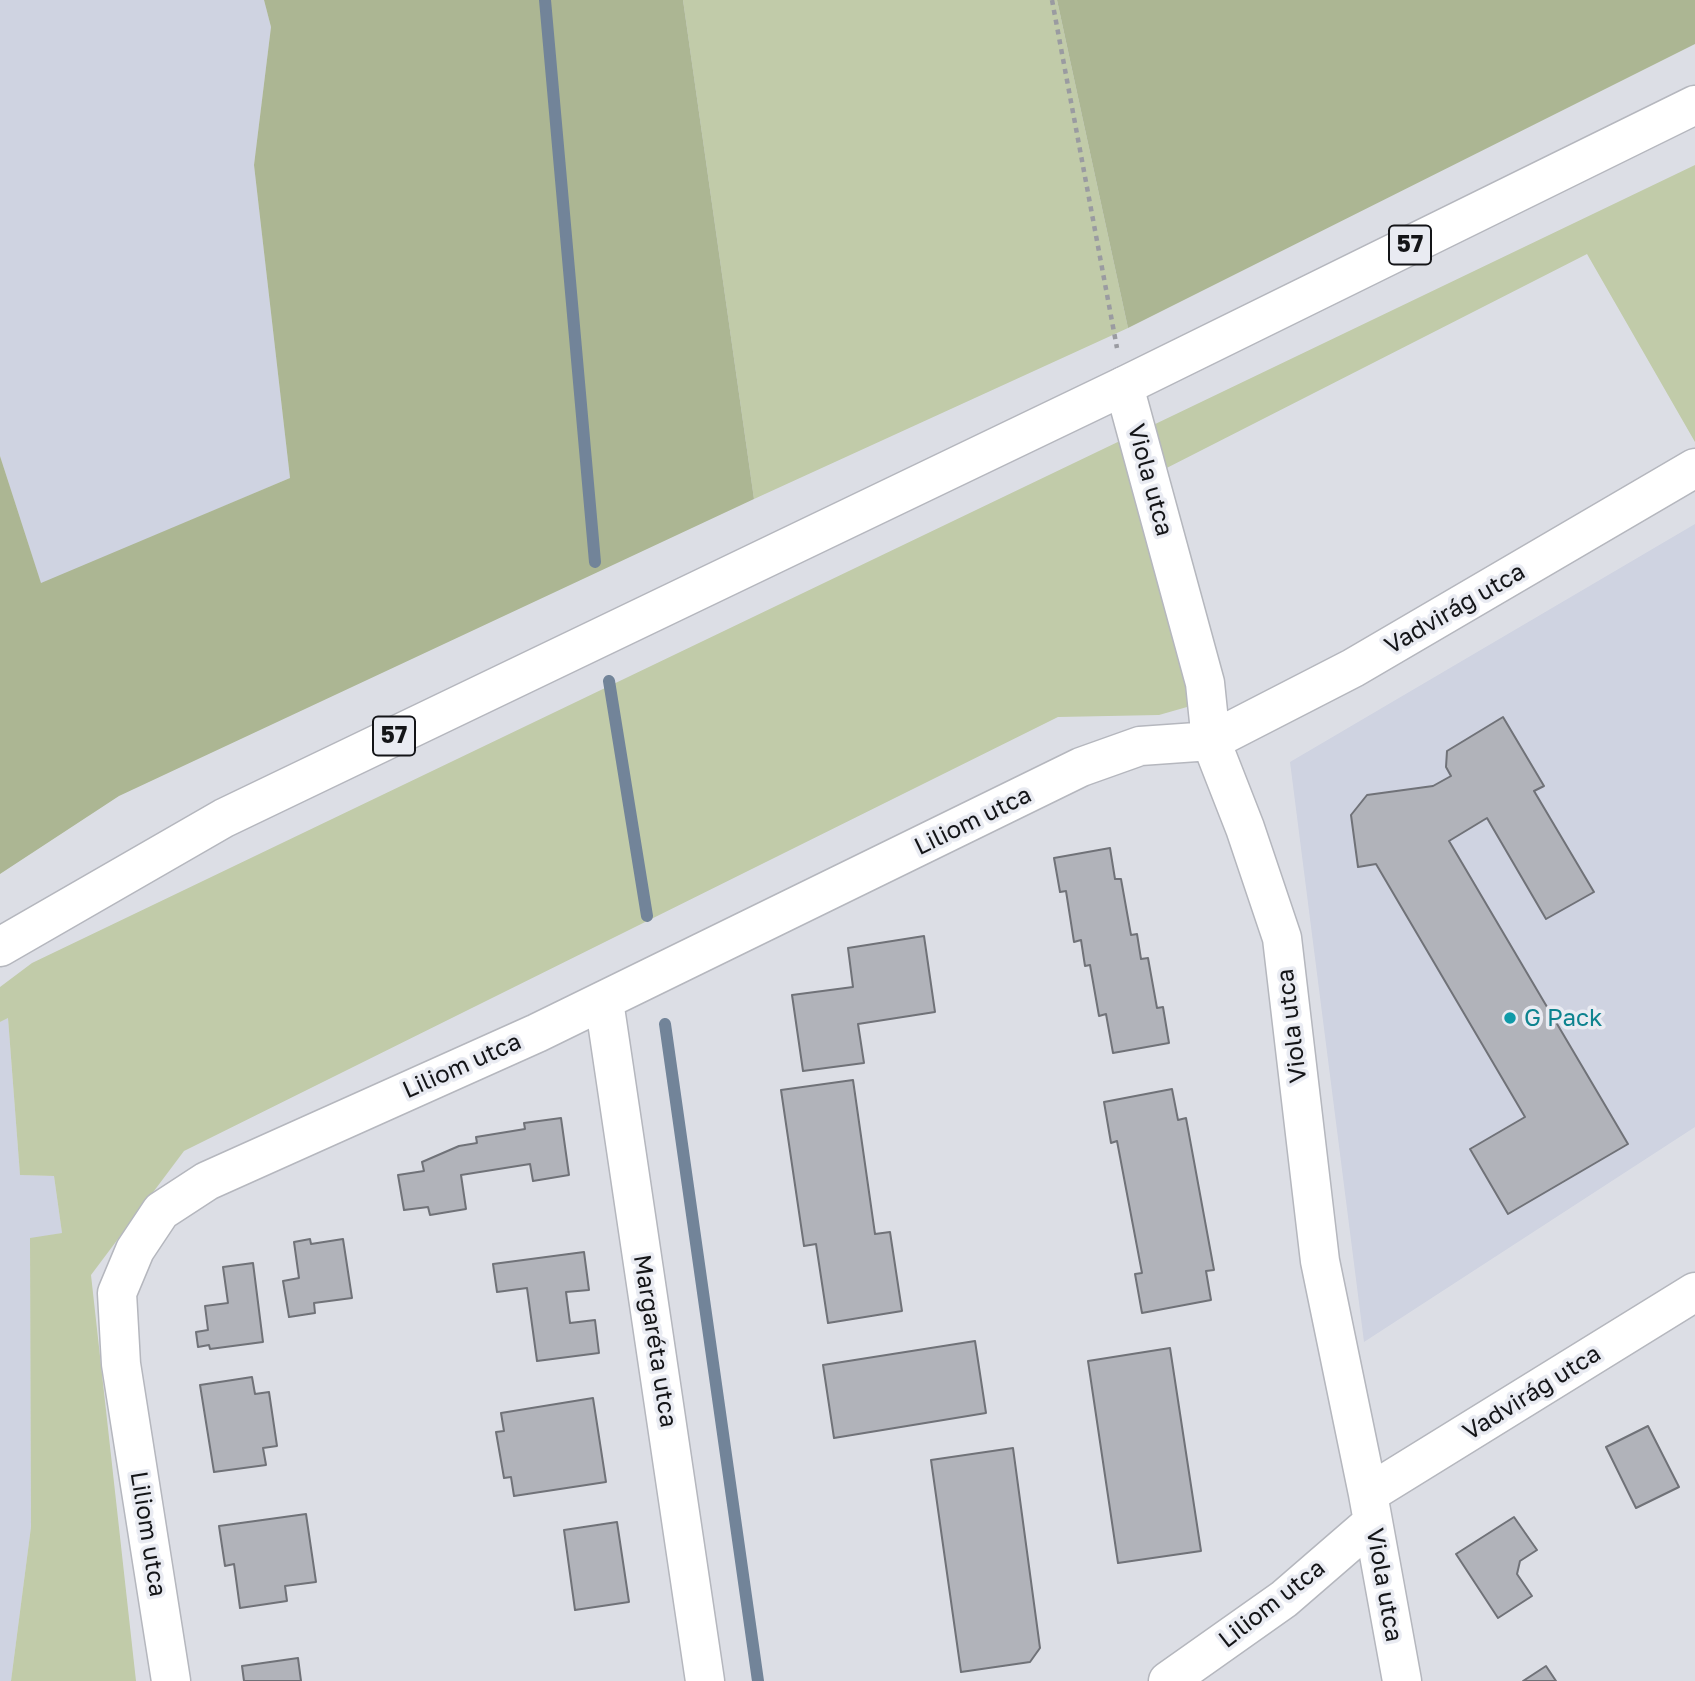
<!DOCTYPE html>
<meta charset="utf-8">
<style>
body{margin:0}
canvas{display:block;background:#dcdee5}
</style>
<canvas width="1695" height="1681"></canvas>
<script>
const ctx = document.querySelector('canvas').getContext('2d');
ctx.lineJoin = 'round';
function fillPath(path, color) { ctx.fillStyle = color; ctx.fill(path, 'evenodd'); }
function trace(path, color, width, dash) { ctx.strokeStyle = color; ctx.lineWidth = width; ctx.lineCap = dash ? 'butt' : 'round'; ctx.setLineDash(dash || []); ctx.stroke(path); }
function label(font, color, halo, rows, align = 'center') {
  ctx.font = font + ' "Golos Text",sans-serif'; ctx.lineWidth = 7; ctx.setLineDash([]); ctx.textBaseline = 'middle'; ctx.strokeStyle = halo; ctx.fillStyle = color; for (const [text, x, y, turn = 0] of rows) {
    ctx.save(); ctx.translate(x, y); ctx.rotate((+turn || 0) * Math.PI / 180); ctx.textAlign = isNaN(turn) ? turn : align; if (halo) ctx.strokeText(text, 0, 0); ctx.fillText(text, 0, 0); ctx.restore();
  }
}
const built = new Path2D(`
 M0 0H264L271 27 254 165 290 478 41 584 0 456Z
 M1695 524V1127L1364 1342 1290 762Z
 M8 1018 20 1175 54 1176 62 1233 30 1239 31 1527 11 1681H0V1022Z`);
const green = new Path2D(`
 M683 0H1057L1128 328 754 499Z
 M1695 165V442L1587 254 1149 477 1222 697 1159 715 1058 717 184 1151 91 1275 136 1681H11L31 1527 30 1238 62 1233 54 1176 20 1175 8 1018 0 1022V987L32 963Z`);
const forest = new Path2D(`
 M264 0H683L754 499 119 796 0 874V456L41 583 290 478 254 165 271 27Z
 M1057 0H1695V44L1128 328Z`);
const stream = new Path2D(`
 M545 0 595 562
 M609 681 647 916
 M665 1024 758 1681`);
const building = new Path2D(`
 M1503 717 1544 786 1534 791 1594 892 1546 919 1487 818 1449 841 1628 1144 1508 1214 1470 1149 1525 1117 1376 864 1358 867 1351 815 1367 795 1433 786 1451 776 1446 767 1447 751Z
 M1110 848 1115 879H1121L1131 935 1137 934 1141 959 1148 958 1157 1008 1163 1007 1169 1043 1113 1053 1106 1014 1099 1016 1090 965 1085 966 1081 940 1074 942 1066 891 1060 892 1054 858Z
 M924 936 935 1012 858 1024 864 1063 803 1071 792 995 853 987 848 948Z
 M853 1080 875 1234 890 1232 902 1311 828 1323 816 1244 804 1246 781 1090Z
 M1172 1089 1178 1120 1186 1118 1214 1270 1206 1271 1211 1300 1142 1313 1135 1274 1142 1273 1117 1141 1111 1143 1104 1102Z
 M561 1118 569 1175 533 1181 530 1164 461 1175 466 1209 430 1215 428 1207 404 1210 398 1175 424 1171 422 1162 459 1146 477 1143 476 1137 525 1129 524 1123Z
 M310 1239 311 1244 343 1239 352 1298 314 1303 315 1313 289 1317 283 1281 299 1278 294 1242Z
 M584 1252 589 1290 566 1292 570 1323 595 1320 599 1353 537 1361 527 1288 497 1292 493 1264Z
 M253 1263 263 1342 210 1349 209 1345 198 1347 196 1332 208 1330 205 1306 228 1303 223 1267Z
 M975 1341 986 1413 834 1438 823 1365Z
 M1170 1348 1201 1551 1118 1563 1088 1361Z
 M252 1377 255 1394 269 1392 277 1446 263 1448 266 1465 214 1472 200 1385Z
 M593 1398 606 1482 514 1496 511 1477 504 1478 496 1432 504 1431 501 1413Z
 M1648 1426 1679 1487 1636 1508 1606 1447Z
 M1013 1448 1040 1648 1030 1662 961 1672 931 1460Z
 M306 1514 316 1582 285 1586 287 1601 240 1608 234 1564 225 1566 219 1526Z
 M1514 1517 1537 1550 1520 1561 1517 1574 1532 1596 1498 1618 1456 1554Z
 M617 1522 629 1602 575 1610 564 1530Z
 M298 1658 301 1681H244L242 1666Z
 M1546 1666 1556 1681H1523Z`);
const path = new Path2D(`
 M1052 0 1117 348`);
const street = new Path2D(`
 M1124 386 1205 683 1211 741 1245 828 1282 938 1320 1261 1368 1494 1402 1681
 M604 1001 705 1681
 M1368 1494 1695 1292
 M171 1681 121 1364 117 1293 135 1250 161 1211 207 1181 537 1033 1081 767 1140 746 1211 741 1353 668 1695 468
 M1168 1681 1284 1599 1373 1522`);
const primary = new Path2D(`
 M0 947 224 818 1124 386 1695 105`);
const markers = [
 [1510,1018,7,"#0f9aa8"]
];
const shields = [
 [1410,245,42],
 [394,736,42]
];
const shieldNames = [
 ["57",1410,245],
 ["57",394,736]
];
const streetNames = [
 ["Viola utca",1150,480,75],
 ["Vadvirág utca",1455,609,-30],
 ["Liliom utca",973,821,-26],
 ["Viola utca",1292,1026,-97],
 ["Liliom utca",462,1066,-24],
 ["Margaréta utca",655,1341,81],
 ["Vadvirág utca",1532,1393,-32],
 ["Liliom utca",148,1534,81],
 ["Viola utca",1384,1585,80],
 ["Liliom utca",1272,1604,-38]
];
const cultureNames = [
 ["G Pack",1524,1018]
];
fillPath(built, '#cfd3e1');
fillPath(green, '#c1cba9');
fillPath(forest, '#acb693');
trace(stream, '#728499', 12);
fillPath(building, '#b1b3ba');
trace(building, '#707278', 2);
trace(street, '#b5b7be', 41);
trace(primary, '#b5b7be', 41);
trace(path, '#9a9ba1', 4.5, [5, 5]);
trace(street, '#fff', 38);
trace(primary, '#fff', 38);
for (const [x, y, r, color] of markers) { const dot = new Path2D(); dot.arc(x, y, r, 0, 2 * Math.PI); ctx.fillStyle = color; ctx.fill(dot); trace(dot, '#e9ebf2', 2.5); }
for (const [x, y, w] of shields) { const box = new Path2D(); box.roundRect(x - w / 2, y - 19.5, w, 39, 5); ctx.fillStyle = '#e9ebf2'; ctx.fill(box); trace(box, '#141518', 2); }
label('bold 23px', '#141518', null, shieldNames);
label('24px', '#141518', '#e9ebf2', streetNames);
label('24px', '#0d838f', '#e9ebf2', cultureNames, 'left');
</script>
